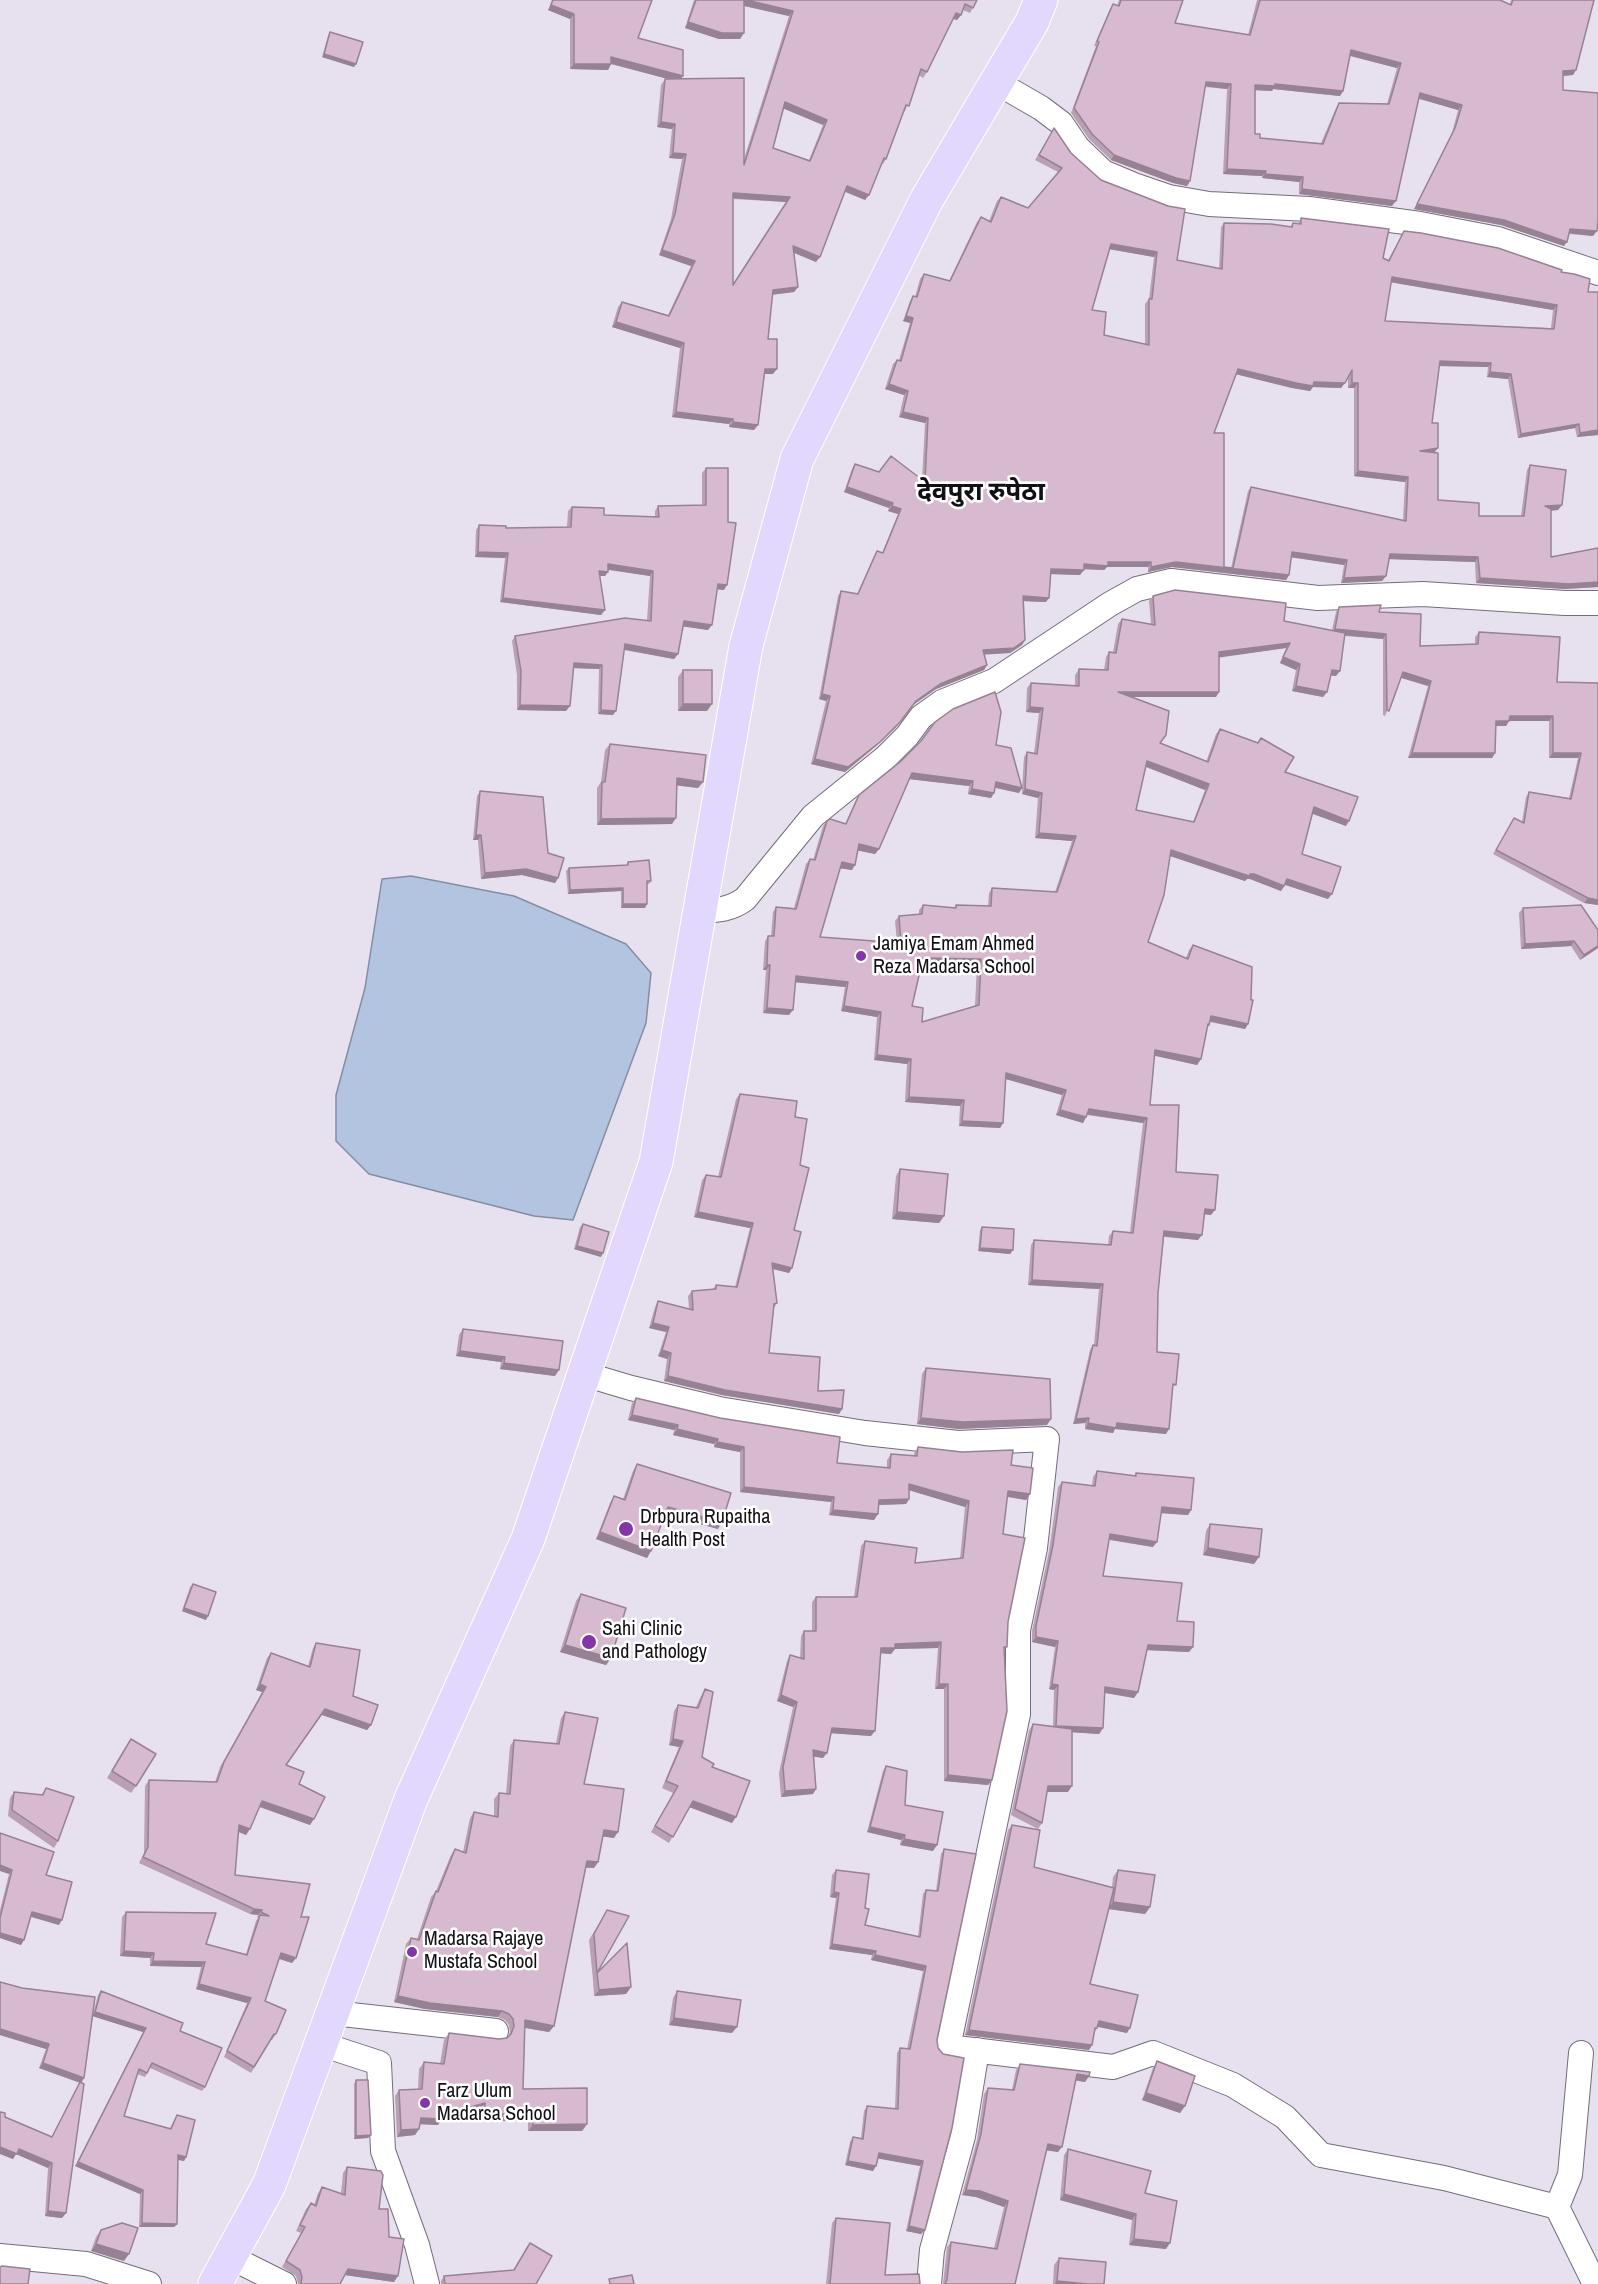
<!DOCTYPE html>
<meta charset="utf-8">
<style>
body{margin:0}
canvas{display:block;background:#e7e0ef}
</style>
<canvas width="1598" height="2284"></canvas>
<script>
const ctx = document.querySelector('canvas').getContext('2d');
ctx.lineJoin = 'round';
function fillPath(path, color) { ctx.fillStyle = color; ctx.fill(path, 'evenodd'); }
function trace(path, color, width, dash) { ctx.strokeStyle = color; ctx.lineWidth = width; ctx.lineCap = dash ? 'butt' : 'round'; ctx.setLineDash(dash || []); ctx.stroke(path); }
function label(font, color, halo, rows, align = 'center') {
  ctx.font = font + ' "Archivo Narrow","Noto Sans Devanagari",sans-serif'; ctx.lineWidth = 5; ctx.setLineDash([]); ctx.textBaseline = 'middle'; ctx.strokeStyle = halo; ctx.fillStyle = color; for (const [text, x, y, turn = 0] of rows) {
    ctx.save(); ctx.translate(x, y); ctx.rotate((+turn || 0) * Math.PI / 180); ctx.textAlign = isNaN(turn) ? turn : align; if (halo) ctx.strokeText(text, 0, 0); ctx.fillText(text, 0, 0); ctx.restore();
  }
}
const water = new Path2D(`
 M411 876 514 896 626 944 651 973 646 1023 573 1220 534 1216 369 1174 336 1141V1095L365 988 382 879Z`);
const street = new Path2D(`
 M996 82 1041 108 1061 123 1078 148 1103 172 1134 185 1169 197 1209 204 1309 209 1420 224 1498 239 1598 273
 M699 911C717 910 730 910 745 899L813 816 886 757 907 736 921 717 942 702 994 681 1110 604 1137 589 1171 581 1318 598 1423 594 1565 603H1598
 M584 1374 631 1388 719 1409 865 1433 958 1443 1047 1439 1035 1548 1018 1630V1714L948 2047 1113 2067 1153 2053 1233 2085 1285 2117 1321 2155 1444 2178 1557 2207 1595 2284
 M333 2013 496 2031
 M321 2044 379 2063 383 2151 417 2245 427 2284
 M1557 2207 1570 2175 1581 2053
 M0 2256 86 2264 149 2284
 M230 2257 284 2284
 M929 2284 932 2250 963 2136 977 2050`);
const primary = new Path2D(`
 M215 2284 269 2185 411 1799 528 1539 656 1162 746 646 797 459 927 199 1032 22 1041 0`);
const wall = new Path2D(`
 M552 0H652L638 38 681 79 744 159 789 16 744 6V33L740 39H719L685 28 694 0H977L970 13 963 10 961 15 957 20 953 19 927 72 923 78 919 75 905 111H904L886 159 883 164H881L869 195 865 200 845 192 816 262 794 253 798 287 794 292 772 295 768 339 773 374H764L758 425 754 430 729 427V424L672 417 680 348 612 327 618 307 622 302 668 315 691 266 659 255 671 219 682 159 669 158 672 129 657 127 661 85 665 79H669L611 64 608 70 570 69V19L548 10ZM784 108 823 125 809 160 773 148ZM733 199 786 202 733 284Z
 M1119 0H1183L1175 23 1248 35 1257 0H1500L1510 4 1511 0H1594L1573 75 1563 76V90L1593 236 1569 234 1564 246 1501 225 1414 209 1452 133 1458 110 1419 98 1392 206 1299 194V182L1262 178V176L1223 174 1227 89 1205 87 1190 181 1187 186 1173 183 1111 160 1089 139 1071 113 1096 46H1094L1110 9 1113 4 1117 6ZM1350 56 1397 68 1387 104 1339 103 1336 108 1321 143 1260 138 1255 134V90L1272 91 1273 89 1340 96 1343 91Z
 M330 32 356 64 354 67 322 57 328 36Z
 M1054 128 1071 153 1177 260 1219 269 1221 227 1224 223 1290 227 1293 223 1298 224 1301 218 1388 260 1404 231 1561 272 1588 292H1598V435L1577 437 1575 428 1518 438 1508 379 1487 377 1488 367 1439 366 1432 423 1438 500 1479 516H1521L1527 470 1530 465 1562 505 1558 510 1551 511V557L1598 548V587L1565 589 1476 583 1475 562 1389 559 1386 576 1382 581 1341 583 1344 565 1291 557 1289 575 1286 580 1172 567 1148 572V567H1107L1104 570 1084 569 1080 575 1051 574 1046 602 1024 601 1025 640 1022 645 1010 653 984 654 987 665 984 670 936 689 913 705 896 727 876 746 845 772 811 764 826 701 819 699 838 596 841 591 857 594 874 556 877 551 882 553 898 514 888 511 889 508 844 492 852 469 855 464 879 472 922 480 925 423 899 417 904 395 885 389 893 364 897 360H899L910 323 903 321 910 301 913 296 915 297 920 279 924 274 949 281 977 222 981 217 989 221 997 201 1001 197 1028 208 1058 172 1035 160ZM1110 249 1154 257 1149 299 1145 304V344L1104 335 1092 310ZM1391 282 1553 310 1551 328 1385 321ZM1236 374 1292 388 1310 391 1313 387 1341 388 1348 377V388H1354V476L1405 482 1403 520 1251 487 1248 491 1231 568 1224 567 1214 433Z
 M706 468 724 590 717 589 708 630 683 626 678 654 674 659 624 650 613 715 598 714 599 669 574 668 566 711 517 710V675L512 641 515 636 647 620 650 576 608 570 605 576H599L605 610 601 615 500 602 505 558 475 557 476 530 479 525 506 528 567 527 568 511 572 507 604 515 655 517V511L658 506 702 505V473Z
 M1153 596 1332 630 1336 612 1339 607 1379 612 1420 646 1475 644V637L1479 632 1557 682 1598 683V905L1584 903 1493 854 1514 818 1522 822 1526 797 1529 792 1569 798 1578 758H1549V721H1509L1506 726H1496L1495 753 1492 758H1408L1428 686 1401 678 1385 716 1383 715V639L1345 636 1336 676 1330 675 1327 692 1323 697 1292 691 1296 670 1280 663 1286 648 1219 657 1216 697H1132L1160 743 1206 762 1216 734 1220 729 1257 743 1261 738 1285 772 1346 826 1313 813 1302 854 1328 899 1285 885 1281 891 1250 879H1247L1245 881 1170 856 1148 942 1186 958 1189 950 1193 945 1248 1024 1245 1029 1210 1022 1207 1029 1201 1059 1197 1065 1154 1055 1150 1105 1176 1172 1211 1215 1204 1214 1198 1240 1164 1237 1158 1293 1157 1352 1173 1389 1166 1434 1115 1429 1113 1433 1085 1429V1423L1073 1424 1090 1350 1093 1345H1094L1099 1289 1028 1285 1031 1245 1034 1240 1108 1245 1109 1236 1113 1231 1130 1232 1143 1123 1087 1115 1083 1123 1056 1115 1062 1095 1006 1079 1003 1123 1000 1128 959 1126 960 1106 905 1102 907 1064 874 1060 877 1017 841 1011 845 987 795 982 789 1015 763 1013 766 970H763L765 941 768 936H771L773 912 776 907 794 908 806 864 810 859 813 860 823 826 827 821 845 824 856 800 859 795 996 745 1022 788 1024 757 1027 752 1034 753 1039 713 1026 712 1027 688 1031 683 1075 686V675L1079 669 1104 670 1106 657 1109 652H1113L1118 624 1122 619 1151 624 1149 601ZM1146 767 1205 790 1193 822 1136 810ZM909 779 969 786 968 794 991 798 994 793 995 788 1019 793 1022 788V794L1038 798 1035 838 1072 841 1055 892 992 888 989 893 988 906 956 905 954 908 923 905 919 910V914L899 916 895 921 897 943 820 937 840 868 852 870 858 850 875 854 879 849ZM922 963 977 964 975 1006 922 1022 912 1006Z
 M683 670 707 711H678V677Z
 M610 744 703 782 698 788 677 785 672 824 597 825V788L601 782 605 750Z
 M480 791 558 878 555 883 522 875 481 879 478 840H473L477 796Z
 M628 862 651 881 649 884H647L645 908H621V891L568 894 566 871 569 868 626 865Z
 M1523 908 1598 948 1580 960 1571 946 1521 949 1519 913Z
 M740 1094 795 1117 800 1165 794 1230 792 1268 789 1273 773 1269 777 1303 774 1308 769 1353 842 1409 839 1414 722 1395 664 1381 667 1359 658 1356 666 1332 649 1328 655 1307 658 1301 689 1309 688 1296 692 1291 713 1289 716 1285 735 1287 750 1228 694 1217 702 1180 706 1175 718 1177 736 1099Z
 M900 1169 944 1216 939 1223 892 1219 896 1176Z
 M583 1224 601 1257 574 1249 580 1227Z
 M982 1227 1013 1250 1010 1254 978 1251 980 1230Z
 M463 1329 555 1376 500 1369 501 1362 456 1356 459 1335Z
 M926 1368 1047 1425 958 1429 917 1424 922 1374Z
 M636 1398 837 1463 887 1468V1460L891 1454 914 1456V1453L918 1447 1011 1465 1030 1494 1026 1500 1007 1497 1003 1534 1008 1622 1004 1652 992 1780 988 1785 944 1781V1689H935L938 1648 895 1649 891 1654 880 1653 871 1736 831 1733 823 1758 814 1756 816 1789 813 1794 781 1797 779 1773 793 1707 777 1701 787 1661 790 1655 800 1658 801 1636 804 1631H812V1602L816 1597H854L861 1546 865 1541 915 1563 960 1559 965 1507 909 1490V1499L906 1504 879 1505 874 1520 829 1515 831 1502 740 1492V1452L714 1447V1444L673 1435 674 1430 628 1420 632 1403Z
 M637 1464 718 1529 665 1514 647 1558 596 1539 610 1503 614 1496 623 1499 633 1471Z
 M1097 1471 1134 1476 1136 1473 1191 1510 1188 1515 1161 1513 1153 1547 1109 1540 1103 1576 1177 1621 1193 1647 1189 1652 1146 1650 1138 1692 1134 1698 1104 1693 1103 1728 1099 1734 1072 1732 1068 1792H1047L1042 1823 1038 1829 1011 1815 1029 1730 1033 1724 1053 1726 1054 1690 1049 1689 1055 1647 1032 1642V1631L1049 1551 1058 1487 1062 1482 1092 1486 1093 1477Z
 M1210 1524 1259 1557 1254 1564 1203 1555 1206 1531Z
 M193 1584 206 1620 182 1611 190 1587Z
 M581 1594 611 1658 606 1665 560 1652 576 1601Z
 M316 1643 371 1725 367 1730 322 1715 286 1765 299 1784 310 1825 259 1807 246 1835 238 1832 235 1875 301 1917 296 1958 292 1963 279 1959 265 2001 276 2034 272 2040 271 2039 251 2073 224 2057 247 2003 196 1989 201 1967 150 1966V1958L120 1956 122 1917 126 1912 206 1944 246 1954 256 1921 258 1918 257 1917 258 1915 250 1914 139 1863 144 1853 145 1786 149 1780 215 1782 220 1767 262 1692 256 1690 267 1658 271 1653 308 1666 313 1648Z
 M705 1689 702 1757 712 1767 732 1823 689 1807 669 1843 651 1832 673 1793 662 1788 679 1747 669 1745 674 1711 678 1705 696 1707 701 1696Z
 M565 1712 584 1784 614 1838 603 1836 598 1862 594 1868H586L554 2026 549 2032 525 2028 523 2089 587 2124 582 2131H528V2121H480V2110L441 2120 438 2125 420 2124 419 2129 415 2135 397 2137 395 2096 399 2090 418 2089 419 2069 424 2062 440 2064 444 2040 449 2033 499 2039 507 2038 509 2036 510 2032 509 2025 505 2020 498 2017 425 2009 394 2002 406 1944 411 1938 417 1939 431 1897 436 1891 451 1855 455 1849 463 1852 470 1818 474 1812 494 1816V1799L499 1793 506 1794 510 1746 514 1740 556 1743 561 1718Z
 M131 1739 136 1786 131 1793 107 1778Z
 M886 1766 905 1805 933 1851 900 1845 901 1840 867 1832 883 1771Z
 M46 1788 58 1841 54 1848 8 1816 10 1798 14 1792 41 1795Z
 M1012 1825 1034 1867 1112 1887 1113 1877 1118 1870 1150 1907 1145 1914 1109 1909 1090 1984 1127 2033 1098 2027 1094 2033 1092 2045 1089 2050 965 2035 1008 1830Z
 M0 1833 46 1875 59 1925 31 1917 21 1945 0 1938V1910L9 1874Z
 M944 1849 937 2040 921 2234 906 2231 920 2166 878 2158 873 2171 845 2165 850 2142 853 2137 861 2138 864 2111 867 2106 895 2109 897 2053 900 2048 907 2049 923 1971 871 1960 872 1955 829 1949 836 1898 830 1897 832 1875 836 1870 865 1908V1925L918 1937 923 1894 926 1890 936 1891 941 1854Z
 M607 1910 597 1973 593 1980 589 1940Z
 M597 1973 631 1987 626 1994 594 1996 593 1980Z
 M101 1991 180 2031 205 2087 202 2091 150 2068 145 2077 137 2074 124 2116 170 2128 177 2115 186 2157 184 2161 178 2160 177 2224 174 2227H139L140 2194 75 2166 143 2032 93 2016 84 2078 81 2083 66 2213 62 2218 45 2216 48 2168 16 2154 13 2159 0 2154V2112L5 2117 52 2137 77 2088 80 2083 39 2068 46 2049 0 2035 93 2014 98 1995Z
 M677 1991 732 2033 669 2025 673 1998Z
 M1157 2061 1185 2106 1180 2113 1142 2100 1153 2068Z
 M1020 2064 1089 2076 1085 2082 1075 2080 1058 2152 1046 2150 1015 2284H943L947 2247 951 2242 994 2248 1004 2207 976 2197 962 2195 977 2140 984 2094 988 2088 1012 2090 1016 2070Z
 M356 2080 368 2138 354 2139V2084Z
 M1068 2149 1145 2193 1166 2249 1129 2245 1132 2220 1060 2200 1064 2155Z
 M347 2167 379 2209 389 2237 394 2282 345 2275 340 2284H298L296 2276 282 2267 301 2233 296 2231 306 2209 311 2203 314 2205 318 2193 322 2187 341 2194 343 2173Z
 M836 2218 885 2275 920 2284H826L832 2223Z
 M101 2230 124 2261 91 2251 96 2237Z
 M1059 2258 1104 2284H1053L1054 2265Z
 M444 2276 536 2284H441V2281Z`);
const shadedWall = new Path2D(`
 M743 0H746L793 11 789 16 740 5Z
 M551 5 574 14 570 19 548 10Z
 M956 13 961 15 957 20 952 18Z
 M688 22 744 33 740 39H719L685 28Z
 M1351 50 1401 63 1397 68 1347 55Z
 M324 54 356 64 354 67 322 57Z
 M611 57 683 76 679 82 608 63Z
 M574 64H611L608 70 570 69Z
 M1576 70 1573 75 1560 76 1563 71Z
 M1206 82 1231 84 1227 89 1203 86Z
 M1275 84 1343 91 1340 96 1273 89 1272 91 1252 90 1255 85Z
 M1420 93 1462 105 1458 110 1416 98Z
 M785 102 827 120 823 125 782 108Z
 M661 122 675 124 672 129 657 127Z
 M673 153 686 154 682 159 669 158Z
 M1114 155 1190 181 1187 186 1173 183 1111 160Z
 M1227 169 1266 171 1262 176 1223 174Z
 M1265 174 1303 177 1299 182 1262 178Z
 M847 186 869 195 865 200 844 191Z
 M1302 189 1396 201 1392 206 1299 194Z
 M733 193 790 197 786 202 729 198Z
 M1417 204 1504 220 1567 242 1564 246 1501 225 1414 209Z
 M1570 229 1597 231 1593 236 1567 233Z
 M1111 244 1157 252 1154 257 1108 249Z
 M793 246 820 257 816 262 790 251Z
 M662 250 695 261 691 266 659 255Z
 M1392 277 1557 305 1553 310 1389 282Z
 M798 287 794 292 769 295 773 290Z
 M906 316 913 318 910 323 903 321Z
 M616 322 684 343 680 348 612 327Z
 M1440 361 1491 363 1488 367 1437 366Z
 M765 369H777L773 374H761Z
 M1238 369 1345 383 1341 388 1313 387 1310 391 1292 388 1235 374Z
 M1490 372 1511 374 1508 379 1487 377Z
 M1352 383H1358L1354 388H1348Z
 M889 384 908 391 904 395 885 389Z
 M676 412 733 419 729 424 672 417Z
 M903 412 928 418 925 423 899 417Z
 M733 422 758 425 754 430 729 427Z
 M1579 424 1575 428 1518 438 1521 434Z
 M1598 430V435L1577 437 1580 433Z
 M1438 448 1434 453 1420 451Z
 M1358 471 1408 477 1405 482 1354 476Z
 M847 487 893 503 889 508 844 492Z
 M1562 505 1558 510 1542 511 1545 506Z
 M892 506 901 509 898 514 888 511Z
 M478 552 508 553 505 558 475 557Z
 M1292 552 1347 560 1344 565 1289 557Z
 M1390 554 1478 557 1475 562 1386 559Z
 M1108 562H1151L1148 567H1107L1104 570 1080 569 1084 564Z
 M1176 562 1289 575 1286 580 1172 567 1148 572 1151 567Z
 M608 564 653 571 650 576 605 569Z
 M1051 569 1084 570 1080 575 1048 574Z
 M599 571 608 572 605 576H595Z
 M1386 576 1382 581 1341 583 1344 578Z
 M1480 578 1598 582V587L1565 589 1476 583Z
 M718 584 727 585 724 590 714 589Z
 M1023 596 1049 598 1046 602 1020 601Z
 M503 598 605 610 601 615 500 602Z
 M684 621 712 625 708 630 680 626Z
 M1335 629 1386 634 1383 639 1332 634Z
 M1025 640 1022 645 1010 653 979 655 983 650Z
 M1290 643 1286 648 1216 658 1219 652Z
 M625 644 678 654 674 659 621 649Z
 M1283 657 1300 664 1296 670 1280 663Z
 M574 663 602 665 599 669 571 668Z
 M987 665 984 670 936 689 913 705 896 727 876 746 845 772 811 764 815 759 916 701 940 684Z
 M1332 670 1340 671 1336 676 1328 675Z
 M1403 672 1431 681 1428 686 1399 677Z
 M1296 686 1327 692 1323 697 1292 691Z
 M1118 692H1219L1216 697H1115Z
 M822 694 830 696 826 701 819 699Z
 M683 704H712L707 711H678Z
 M520 705 570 706 566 711 517 710Z
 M1030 707 1043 708 1039 713 1026 712Z
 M601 710 616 711 613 715 598 714Z
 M1510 716H1553L1549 721H1506Z
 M1496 721H1509L1506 726H1492Z
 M1412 753H1495L1492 758H1408Z
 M1553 753H1581L1578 758H1549Z
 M1147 761 1209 784 1205 790 1144 766Z
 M912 773 973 781 969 786 908 779Z
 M677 778 703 782 698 788 673 785Z
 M996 782 1022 788 1019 793 993 787Z
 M972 789 994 793 991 798 968 794Z
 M1025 789 1042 793 1038 798 1022 794Z
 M1314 807 1349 821 1346 826 1310 813Z
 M676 818 672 824 597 825 601 819Z
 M1039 833 1076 836 1072 841 1035 838Z
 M476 835H481L478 840H473Z
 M859 844 879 849 875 854 855 850Z
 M1171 850 1254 874 1284 886 1281 891 1250 879H1247L1245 881 1167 855Z
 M842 862 855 865 852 870 838 868Z
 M526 869 558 878 555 883 522 875 481 879 485 873Z
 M1287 879 1332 894 1328 899 1283 884Z
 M623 888 621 891 568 894 570 890Z
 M1588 898 1598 900V905L1584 903Z
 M623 904H647L645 908H621Z
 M1574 941 1571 946 1521 949 1525 944Z
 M1598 946V948L1580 960 1584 955Z
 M923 958 981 959 977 964 920 963Z
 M767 965H770L766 970H763Z
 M796 976 848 982 845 987 792 982Z
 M844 1006 881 1012 877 1017 841 1011Z
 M767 1008 793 1010 789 1015 763 1013Z
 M1211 1016 1248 1024 1245 1029 1208 1021Z
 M1155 1050 1201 1059 1197 1065 1151 1055Z
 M877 1055 911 1059 907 1064 874 1060Z
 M1006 1073 1066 1090 1062 1095 1002 1078Z
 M909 1097 964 1100 960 1106 905 1102Z
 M1089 1109 1147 1118 1143 1123 1085 1114Z
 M1060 1110 1086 1117 1083 1123 1056 1115Z
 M962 1121 1003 1123 1000 1128 959 1126Z
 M1205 1209 1215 1210 1211 1215 1201 1214Z
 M698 1212 753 1223 750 1228 694 1217Z
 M897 1212 944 1216 939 1223 892 1219Z
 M1164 1231 1202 1235 1198 1240 1161 1236Z
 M577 1246 603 1253 601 1257 574 1249Z
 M980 1248 1013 1250 1010 1254 978 1251Z
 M772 1263 792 1268 789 1273 769 1268Z
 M1032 1280 1103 1284 1099 1289 1028 1285Z
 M653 1323 669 1327 666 1332 649 1328Z
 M662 1350 671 1353 667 1359 658 1356Z
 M460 1351 505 1357 501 1362 456 1356Z
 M504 1363 559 1370 555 1376 500 1369Z
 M668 1376 842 1409 839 1414 722 1395 664 1381Z
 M632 1415 678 1425 674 1430 628 1420Z
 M921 1418 1051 1419 1047 1425 958 1429 917 1424Z
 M1089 1418 1085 1423 1073 1424 1076 1419Z
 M1088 1423H1117L1169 1429 1166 1434 1115 1429 1113 1433 1085 1429Z
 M677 1429 718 1439 714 1444 673 1435Z
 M717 1442 744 1447 740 1452 714 1447Z
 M909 1484 969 1501 965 1507 905 1489Z
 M744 1487 834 1497 831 1502 740 1492Z
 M1008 1491 1030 1494 1026 1500 1004 1496Z
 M909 1499 906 1504 876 1505 879 1500Z
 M668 1507 722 1522 718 1529 663 1514Z
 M1162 1507 1191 1510 1188 1515 1159 1513Z
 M833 1510 878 1514 874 1520 829 1515Z
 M600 1532 651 1551 647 1558 596 1539Z
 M1110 1534 1157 1542 1153 1547 1106 1539Z
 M1208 1548 1259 1557 1254 1564 1203 1555Z
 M184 1608 208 1616 206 1620 182 1611Z
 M1036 1637 1058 1641 1055 1647 1032 1642Z
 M941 1642 938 1648 895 1649 891 1654 877 1653 881 1648 895 1644Z
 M565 1645 611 1658 606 1665 560 1652Z
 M1148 1645 1193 1647 1189 1652 1144 1650Z
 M260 1684 266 1687 262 1692 256 1690Z
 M939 1684H948L944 1689H935Z
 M1052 1684 1058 1685 1054 1690 1049 1689Z
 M1105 1687 1138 1692 1134 1698 1101 1692Z
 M781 1695 797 1702 793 1707 777 1701Z
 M325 1709 371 1725 367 1730 322 1715Z
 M1056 1726 1103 1728 1099 1734 1053 1731Z
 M832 1728 875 1731 871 1736 828 1733Z
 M673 1739 683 1741 679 1747 669 1745Z
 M813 1750 827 1753 823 1758 809 1756Z
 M948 1775 992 1780 988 1785 944 1781Z
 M1048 1786H1072L1068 1792H1044Z
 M816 1789 813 1794 781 1797 785 1791Z
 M262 1801 314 1819 310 1825 258 1806Z
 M693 1801 736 1817 732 1823 689 1807Z
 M239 1825 250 1829 246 1835 235 1830Z
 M870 1827 905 1835 901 1840 867 1832Z
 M604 1830 618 1832 614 1838 599 1836Z
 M904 1839 937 1845 933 1851 900 1845Z
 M587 1861 598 1862 594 1868 583 1867Z
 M0 1865 12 1870 9 1874 0 1871Z
 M834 1892 839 1893 836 1898 830 1897Z
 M1113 1902 1150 1907 1145 1914 1108 1909Z
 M254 1909 262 1910 258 1915 250 1914Z
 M32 1912 62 1920 59 1925 29 1916Z
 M0 1933 24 1940 21 1945 0 1938Z
 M832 1944 876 1951 872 1955 829 1949Z
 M124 1951 154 1953 150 1958 120 1956Z
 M281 1953 296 1958 292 1963 277 1958Z
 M875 1955 926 1966 923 1971 871 1960Z
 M153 1961 205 1962 201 1967 150 1966Z
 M199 1984 251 1998 247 2003 196 1989Z
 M631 1987 626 1994 594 1996 599 1990Z
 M398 1996 502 2011 498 2017 425 2009 394 2002Z
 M95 2012 146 2028 143 2032 92 2016Z
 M674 2018 737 2027 732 2033 669 2025Z
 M525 2020 554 2026 549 2032 520 2027Z
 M1099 2021 1130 2028 1127 2033 1095 2026Z
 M0 2029 49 2044 46 2049 0 2035Z
 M969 2030 1092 2045 1089 2050 965 2035Z
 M43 2063 84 2078 81 2083 39 2068Z
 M1077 2074 1089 2076 1085 2082 1073 2080Z
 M1146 2093 1185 2106 1180 2113 1142 2100Z
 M485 2103 480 2110 441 2120 438 2125 416 2124 421 2118 442 2115Z
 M485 2114H533L528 2121H480Z
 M587 2124 582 2131H528L533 2125Z
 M419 2129 415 2135 397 2137 401 2130Z
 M371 2135 368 2138 354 2139 356 2136Z
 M1048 2144 1062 2147 1058 2152 1044 2150Z
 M0 2147 19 2149 52 2163 48 2168 16 2154 13 2159 0 2154Z
 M879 2153 923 2161 920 2166 875 2158Z
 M178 2155 186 2157 184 2161 175 2159Z
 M848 2161 876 2166 873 2171 845 2165Z
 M78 2162 143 2190 140 2194 75 2166Z
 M966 2190 980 2191 1008 2201 1004 2207 976 2197 962 2195Z
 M1064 2194 1136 2214 1132 2220 1060 2200Z
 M48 2211 66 2213 62 2218 45 2216Z
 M142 2223 177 2224 174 2227H139Z
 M909 2226 925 2230 921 2234 906 2231Z
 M1134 2239 1170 2243 1166 2249 1129 2245Z
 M96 2244 129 2254 124 2261 91 2251Z
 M348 2269 398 2276 394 2282 344 2275Z
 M1057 2281 1087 2284H1055Z`);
const building = new Path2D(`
 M553 0H652L638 38 683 50V76L611 57V64H574V14L551 5Z
 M696 0H744V33H722L688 22Z
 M746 0H977L973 8 965 4 961 15 956 13 927 72 921 69 909 106 906 105 886 159 884 158 869 195 847 186 820 257 793 246 798 287 773 290 768 339H777V369H765L758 425 733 422V419L676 412 684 343 616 322 622 302 669 316 695 261 662 250 675 214 686 154 673 153 675 124 661 122 665 79 744 78V165L793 11ZM785 102 827 120 810 161 773 148ZM733 193 790 197 733 285Z
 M1121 0H1183L1175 23 1250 35 1260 0H1500L1511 5 1513 0H1594L1576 70 1563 71V90L1598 93V221L1597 231 1570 229 1567 242 1504 220 1417 204 1455 128 1462 105 1420 93 1396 201 1302 189 1303 177 1265 174 1266 171 1227 169 1231 84 1206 82 1190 181 1176 178 1114 155 1092 134 1074 108 1099 42 1097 41 1113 4 1119 6ZM1351 50 1401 63 1389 104 1339 103 1323 144 1260 138V134H1255V85L1275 86V84L1343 91Z
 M330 32 363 42 356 64 324 54Z
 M1054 128 1071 153 1101 180 1168 206 1185 209 1177 260 1222 269 1224 223 1271 224 1292 227 1293 223 1301 224V218L1389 229 1383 258 1389 261 1404 231 1421 233 1498 248 1562 270 1561 272 1574 274 1590 279 1588 292H1598V430L1580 433 1579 424 1521 434 1511 374 1490 372 1491 363 1440 361 1432 423H1438V448L1420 451 1438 453V500L1479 503V516H1524L1530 465 1566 470 1562 505 1545 506 1551 509V557L1598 548V582L1569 584 1480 578 1478 557 1390 554 1386 576 1344 578 1347 560 1292 552 1289 575 1176 562 1151 567V562H1108V566L1084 564V570L1051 569 1049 598 1023 596 1025 640 1014 648 983 650 987 665 940 684 916 701 900 722 880 742 848 767 815 759 830 696 822 694 841 591 858 594 877 551 883 553 901 509 892 506 893 503 847 487 855 464 879 472 891 456 925 482 928 418 903 412 908 391 889 384 897 360 901 361 913 318 906 316 913 296 917 297 924 274 950 281 981 217 991 222 1001 197 1028 208 1062 168 1039 155ZM1111 244 1157 252 1152 299H1149V345L1104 335 1106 312 1092 310ZM1392 277 1557 305 1554 329 1385 321ZM1238 369 1296 383 1313 386 1314 382 1345 383 1352 370V383H1358V471L1408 477 1406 521 1251 487 1233 568 1224 567V433H1214Z
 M706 468H728V522L736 523 727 585 718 584 712 625 684 621 678 654 625 644 616 711 601 710 602 665 574 663 570 706 520 705 521 671 515 636 625 618 651 621 653 571 608 564V572L599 571 605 610 503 598 508 553 478 552 479 525 506 526V528L571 527 572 507 604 508V515L659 517 658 506 706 505Z
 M1175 590 1286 603 1284 621 1345 633 1340 671 1332 670 1327 692 1296 686 1300 664 1283 657 1290 643 1219 652V692H1118L1169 711 1166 735 1160 743 1208 762 1220 729 1258 743 1261 738 1294 757 1285 772 1358 797 1349 821 1314 807 1302 854 1341 867 1332 894 1287 879 1284 886 1254 874H1250L1249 876 1171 850 1164 895 1148 942 1188 959 1193 945 1252 967 1251 1000H1253L1248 1024 1211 1016 1209 1025 1208 1024 1201 1059 1155 1050 1150 1105H1179L1176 1172 1218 1175 1215 1210 1205 1209 1202 1235 1164 1231 1158 1293 1157 1352 1179 1354 1176 1385 1173 1384 1169 1429 1117 1423 1116 1428 1088 1423 1089 1418 1076 1419 1093 1345 1097 1346 1103 1284 1032 1280 1034 1240 1111 1245 1113 1231 1133 1233 1147 1118 1089 1109 1086 1117 1060 1110 1066 1090 1006 1073 1003 1123 962 1121 964 1100 909 1097 911 1059 877 1055 881 1012 844 1006 848 982 796 976 793 1010 767 1008 770 965H767L768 936H774L776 907 796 909 810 859 815 860 827 821 830 819 846 824 859 795 900 762 921 741 935 722 953 709 995 692 1001 712 996 745 1011 748 1022 788 996 782 994 793 972 789 973 781 912 773 879 849 859 844 855 865 842 862 820 937 901 943 899 916 922 914 923 905 956 908V905L991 906 992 888 1057 892 1076 836 1039 833 1042 793 1025 789 1027 752 1037 754 1043 708 1030 707 1031 683 1079 686V669L1108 670 1109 652 1116 653 1122 619 1155 625 1153 596ZM1147 761 1209 784 1194 822 1136 810ZM923 958 981 959 979 1005 922 1022 923 1008 912 1006Z
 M1381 605 1379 612 1421 614 1420 646 1478 644 1479 632 1560 637 1557 682 1598 683V900L1588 898 1496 850 1514 818 1524 823 1529 792 1571 799 1581 753H1553V716H1510L1509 721H1496L1495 753H1412L1431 681 1403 672 1389 711 1387 710 1386 634 1335 629 1339 607Z
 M683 670H712V704H683Z
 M610 744 706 755 703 782 677 778 676 818 601 819 602 782H605Z
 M480 791 543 797 548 853 564 858 558 878 526 869 485 873 481 835H476Z
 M649 860 651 881H647V904H623V888L570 890 569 868 628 865V862Z
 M1581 905 1598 930V946L1584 955 1574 941 1525 944 1523 908Z
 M740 1094 797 1101 795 1117 807 1119 800 1165 809 1168 794 1230 801 1232 792 1268 772 1263 777 1303 774 1304 769 1353 820 1357 818 1391 844 1390 842 1409 725 1390 668 1376 671 1353 662 1350 669 1327 653 1323 658 1301 693 1310 692 1291 716 1289V1285L737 1287 753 1223 698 1212 706 1175 721 1177Z
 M900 1169 948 1174 944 1216 897 1212Z
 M583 1224 609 1232 603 1253 577 1246Z
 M982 1227 1014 1229 1013 1250 980 1248Z
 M463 1329 563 1341 559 1370 504 1363 505 1357 460 1351Z
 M926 1368 1050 1379 1051 1419 963 1422 921 1418Z
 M636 1398 720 1418 840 1437 837 1463 890 1468 891 1454 917 1456 918 1447 962 1452 1013 1450 1011 1465 1033 1468 1030 1494 1008 1491 1003 1534 1025 1538 1008 1622 1007 1647H1004L1007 1711 992 1780 948 1775V1684H939L941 1642 895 1644V1648H881L875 1731 832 1728 827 1753 813 1750 816 1789 785 1791 783 1767 797 1702 781 1695 790 1655 804 1659V1631H816V1597H857L865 1541 917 1548 915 1563 963 1558 969 1501 909 1484V1499L879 1500 878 1514 833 1510 834 1497 744 1487V1447L717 1442 718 1439 677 1429 678 1425 632 1415Z
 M637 1464 731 1493 722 1522 668 1507 651 1551 600 1532 614 1496 625 1500Z
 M1097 1471 1136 1476V1473L1194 1478 1191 1510 1162 1507 1157 1542 1110 1534 1103 1576 1182 1583 1177 1621 1194 1622 1193 1647 1148 1645 1138 1692 1105 1687 1103 1728 1056 1726 1058 1685 1052 1684 1058 1641 1036 1637V1626L1053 1545 1062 1482 1095 1486Z
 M1210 1524 1262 1529 1259 1557 1208 1548Z
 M193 1584 216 1592 208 1616 184 1608Z
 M581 1594 626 1608 611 1658 565 1645Z
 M316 1643 360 1650 353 1696 378 1705 371 1725 325 1709 286 1765 304 1772 299 1784 325 1797 314 1819 262 1801 250 1829 239 1825 235 1875 310 1884 301 1917H309L296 1958 281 1953 265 2001 286 2010 276 2034H274L254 2067 227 2051 251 1998 199 1984 205 1962 153 1961 154 1953 124 1951 126 1912 216 1913 206 1944 247 1955 260 1915 269 1916 261 1912 262 1910 254 1909 143 1857 148 1847 149 1780 217 1782 224 1762 266 1687 260 1684 271 1653 310 1667Z
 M705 1689 713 1692 702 1757 714 1764 712 1767 750 1781 736 1817 693 1801 673 1837 655 1826 678 1786 666 1781 683 1741 673 1739 678 1705 698 1708Z
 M565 1712 598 1718 584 1784 624 1789 618 1832 604 1830 598 1862 587 1861 554 2026 525 2020 523 2089 587 2088V2124L533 2125V2114H485V2103L442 2115V2119L421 2118 419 2129 401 2130 399 2090 422 2089 424 2062 444 2064 449 2033 499 2039 507 2038 511 2034 514 2026 513 2019 509 2014 502 2011 430 2003 398 1996 411 1938 419 1940 436 1891 438 1892 455 1849 466 1853 474 1812 498 1817 499 1793 510 1794 514 1740 559 1744Z
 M1033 1724 1072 1729V1786H1048L1042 1823 1015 1809Z
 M131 1739 156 1754 136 1786 112 1771Z
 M886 1766 907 1771 905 1805 943 1812 937 1845 904 1839 905 1835 870 1827Z
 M46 1788 74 1797 58 1841 12 1810 14 1792 43 1795Z
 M1012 1825 1040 1830 1034 1867 1114 1888 1090 1984 1138 1995 1130 2028 1099 2021 1097 2028H1095L1092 2045 969 2030Z
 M0 1833 54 1852 46 1875 72 1882 62 1920 32 1912 24 1940 0 1933V1918L12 1870 0 1865Z
 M944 1849 976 1854 937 2040 938 2048 943 2054 964 2058 952 2128 925 2230 909 2226 923 2161 879 2153 876 2166 848 2161 853 2137 863 2139 867 2106 898 2109 900 2048 910 2049 926 1966 875 1955 876 1951 832 1944 839 1893 834 1892 836 1870 869 1874 865 1908 869 1909 865 1925 920 1937 926 1890 938 1891Z
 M1118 1870 1155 1875 1150 1907 1113 1902Z
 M607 1910 629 1916 597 1973 594 1934Z
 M627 1943 631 1987 599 1990 597 1973Z
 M0 1982 22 1988 95 1997 84 2078 43 2063 49 2044 0 2029Z
 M101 1991 183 2023 180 2031 222 2048 205 2087 152 2063 147 2073 139 2069 124 2116 171 2129 177 2115 195 2120 186 2157 178 2155 177 2224 142 2223 143 2190 78 2162 146 2028 95 2012Z
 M677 1991 741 2000 737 2027 674 2018Z
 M1157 2061 1195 2076 1185 2106 1146 2093Z
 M1020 2064 1090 2072 1089 2076 1077 2074 1062 2147 1048 2144 1015 2284H945L947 2280 951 2242 997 2249 1008 2201 980 2191 966 2190 981 2134 988 2088 1014 2090Z
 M356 2080H368L371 2135 356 2136Z
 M80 2082 84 2084 66 2213 48 2211 52 2163 19 2149 17 2154 0 2147V2112L5 2113V2117L52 2137Z
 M1068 2149 1151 2171 1145 2193 1177 2201 1170 2243 1134 2239 1136 2214 1064 2194Z
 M347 2167 381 2171 383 2175 379 2209H388L389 2237 404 2239 398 2276 348 2269 340 2284H301L302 2277 300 2270 286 2261 305 2227 300 2225 311 2203 316 2206 322 2187 345 2195Z
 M836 2218 890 2223 885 2275 919 2274 920 2284H830Z
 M122 2223 138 2228 129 2254 96 2244 101 2230Z
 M530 2243 552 2256 536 2284H445L444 2276 514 2270Z
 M1059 2258 1106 2262 1104 2284H1087L1057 2281Z
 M2 2266 30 2269 28 2284H0V2267Z
 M632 2275 634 2284H610L609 2279Z`);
const markers = [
 [861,956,6,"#8336a7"],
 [626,1529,8,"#8336a7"],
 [589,1642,8,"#8336a7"],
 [412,1952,6,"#8336a7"],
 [425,2103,6,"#8336a7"]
];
const poiNames = [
 ["Jamiya Emam Ahmed",873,945],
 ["Reza Madarsa School",873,968],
 ["Drbpura Rupaitha",640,1518],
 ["Health Post",640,1541],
 ["Sahi Clinic",602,1630],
 ["and Pathology",602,1653],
 ["Madarsa Rajaye",424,1940],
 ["Mustafa School",424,1963],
 ["Farz Ulum",437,2092],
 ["Madarsa School",437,2115]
];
const districtNames = [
 ["देवपुरा रुपेठा",981,493]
];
fillPath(water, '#b3c4e0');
trace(water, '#838ea3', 1.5);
trace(street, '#746d7b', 26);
trace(primary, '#fff', 35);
trace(street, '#fff', 24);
trace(primary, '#e2d7fd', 33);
fillPath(wall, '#b9a0b3');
fillPath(shadedWall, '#968292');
fillPath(building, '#d7bad0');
trace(building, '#968292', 1.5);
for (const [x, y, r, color] of markers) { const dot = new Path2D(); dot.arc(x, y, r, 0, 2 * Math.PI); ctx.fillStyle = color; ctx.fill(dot); trace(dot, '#fff', 2); }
label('20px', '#131015', '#fff', poiNames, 'left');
label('bold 26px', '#131015', '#fff', districtNames);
</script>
